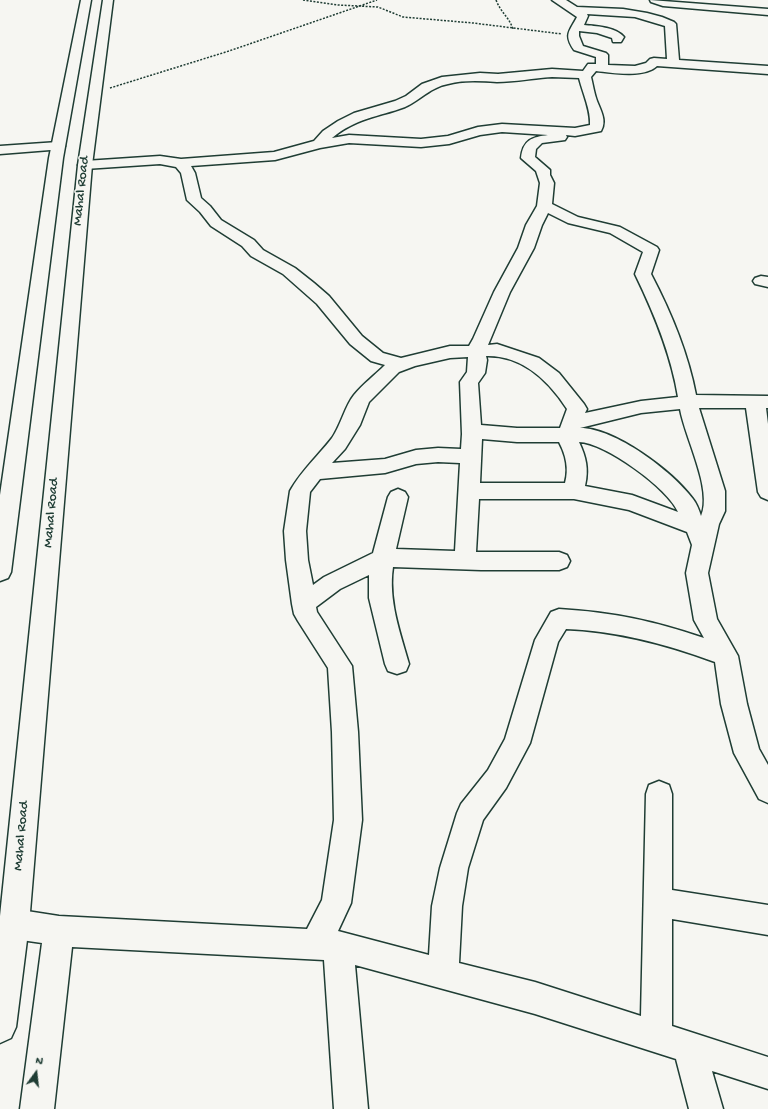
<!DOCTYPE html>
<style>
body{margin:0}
#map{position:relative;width:768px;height:1109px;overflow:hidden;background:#f6f6f2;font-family:"Gochi Hand",sans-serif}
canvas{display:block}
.north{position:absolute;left:16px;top:1053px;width:40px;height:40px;-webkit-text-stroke:3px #f6f6f2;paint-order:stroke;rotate:15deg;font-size:11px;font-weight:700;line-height:16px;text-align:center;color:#1f3d34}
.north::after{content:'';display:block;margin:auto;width:14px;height:18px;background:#1f3d34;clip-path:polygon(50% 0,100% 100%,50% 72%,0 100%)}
</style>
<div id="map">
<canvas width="768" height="1109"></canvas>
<div class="north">N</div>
</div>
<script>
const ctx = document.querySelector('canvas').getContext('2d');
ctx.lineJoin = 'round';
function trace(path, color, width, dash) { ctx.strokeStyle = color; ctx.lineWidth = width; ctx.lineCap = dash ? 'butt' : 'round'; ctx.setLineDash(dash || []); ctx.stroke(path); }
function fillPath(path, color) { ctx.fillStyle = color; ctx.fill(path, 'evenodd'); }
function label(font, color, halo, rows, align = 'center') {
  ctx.font = font + ' "Gochi Hand",sans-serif'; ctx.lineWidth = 3; ctx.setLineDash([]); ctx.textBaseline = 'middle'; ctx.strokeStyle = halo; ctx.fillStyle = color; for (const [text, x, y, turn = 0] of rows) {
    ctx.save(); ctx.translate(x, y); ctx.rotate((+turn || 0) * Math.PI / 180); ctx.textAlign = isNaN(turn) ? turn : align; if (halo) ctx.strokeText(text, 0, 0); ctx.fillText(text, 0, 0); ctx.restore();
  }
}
const path = new Path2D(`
 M303 0 338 5 378 7 403 17 473 23 562 34
 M496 0C501 13 509 17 513 29
 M110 88 229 51 377 0`);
const minor = new Path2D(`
 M552 0H566L577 7 623 9 647 13 662 17 674 22 676 24 679 60 768 66V74L657 66C645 78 612 73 596 71L591 77C593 85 594 93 597 101 601 111 607 121 601 131L575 136 566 135 567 137 565 140 542 143 536 149 535 157 550 170V175L554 183 552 204 578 217 620 227 657 247 659 250 651 274C671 312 688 353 696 395L768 396V408H766L768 424V500L761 497 758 492 746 408H699L725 491V511L719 524 708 573 717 619 738 656 747 704 759 749 768 765V803L759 799 734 753 721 704 715 662C666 644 618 631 566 629L558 642 530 743 506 788 483 820 468 868 462 906 459 963 535 982 641 1016 646 794 649 785 659 781 669 785 672 794V890L768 905V935L672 919V1026L768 1057V1089L712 1071 723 1109H689L676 1059 535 1014 355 965 368 1109H334L324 960 72 947 54 1109H20L42 943 14 939 4 934 0 922 4 914 14 909 59 916 307 929 322 900 334 820 332 732 328 668 298 621 294 614 292 604 286 560 284 531 290 491C301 471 318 456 332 438 341 425 345 406 354 395 363 384 375 375 385 365L371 361 350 344 317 304 283 274 251 256 242 246 211 226 200 212 187 200 181 173 176 167 160 164 85 169 80 168 78 165 80 162 85 161 160 156 181 159 274 152 314 141 323 131 338 121 354 113 395 101 406 96 422 84 442 77 480 73 498 74 552 69 583 71 588 64H596V57L574 50C563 34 570 31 577 17ZM587 14 635 17 665 26 667 59 654 58 650 59 646 63 635 66 608 65V55L606 53 583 46 579 36V31L597 33 612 38 613 42H621L624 37C616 27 595 26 584 25L588 16ZM552 77 579 78C583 94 591 110 590 125L575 128 502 124 478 127 448 136 421 139 349 135 332 138C356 118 378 117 405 107 420 100 431 87 448 84 464 80 481 81 497 82 515 82 534 78 552 77ZM502 132 548 135C532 137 523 140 521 158L536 171 540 183 537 206 526 225 518 248 494 292 473 339 469 346H450L401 358 383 353 362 336 329 296 314 283 295 268 263 250 254 240 221 220 210 206 201 198 195 173 191 166 275 160 320 148 349 143 421 147 449 144 480 135ZM548 213 568 223 610 233 643 252 635 274C654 313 671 354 678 397L641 401 585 413 587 409 584 404 559 373 539 358 497 344 488 345 510 292 534 248 542 225ZM486 356C522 355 549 381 567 409L560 428H517L481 425 478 383 485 373 487 360ZM468 357 467 372 460 382 462 434 461 449 438 448 416 450 385 459 332 463 345 449 360 425 369 402 399 372 415 366 450 358ZM680 409C685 438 713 490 701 516 699 510 697 504 693 499 672 471 615 428 580 428L641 413ZM482 439 517 442H559C566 455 569 469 565 483H480ZM579 442C604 442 669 489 678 512L632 495 585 486C589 469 586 457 579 442ZM438 462 460 463 455 551 396 549 408 497 405 492 398 489 391 492 388 497 373 553 324 577 313 585 308 560 306 531 310 492 320 479 385 473 416 464ZM479 499H574L629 510 687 532 692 545 686 573 694 620 704 638C654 621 612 612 559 609L551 612 535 640 505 739 488 770 461 804 457 813 440 868 432 906 429 955 338 931 351 903 362 820 358 732 352 666 317 612 316 607 340 589 369 575V598L385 664 388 671 397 674 406 671 409 664C400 632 388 600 393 567L481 570H559L567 567 570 561 567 555 559 552H476Z
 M650 0 768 9V15L663 6 651 2Z
 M58 142 63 143 65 146 63 149 0 154V146Z
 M761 276 768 277V287L755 284 753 281 755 278Z`);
const major = new Path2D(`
 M81 0H91L63 158 11 572 8 578 0 581V495L49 158Z
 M103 0H113L92 165 29 924 16 1027 11 1038 0 1043V916L78 165Z`);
const streetNames = [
 ["Mahal Road",82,191,-84],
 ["Mahal Road",52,513,-85],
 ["Mahal Road",22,836,-85]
];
trace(minor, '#1f3d34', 3);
trace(major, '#1f3d34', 3);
trace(path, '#1f3d34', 1.5, [2, 1.5]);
fillPath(minor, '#f6f6f2');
fillPath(major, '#f6f6f2');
label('14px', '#1f3d34', '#f6f6f2', streetNames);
</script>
